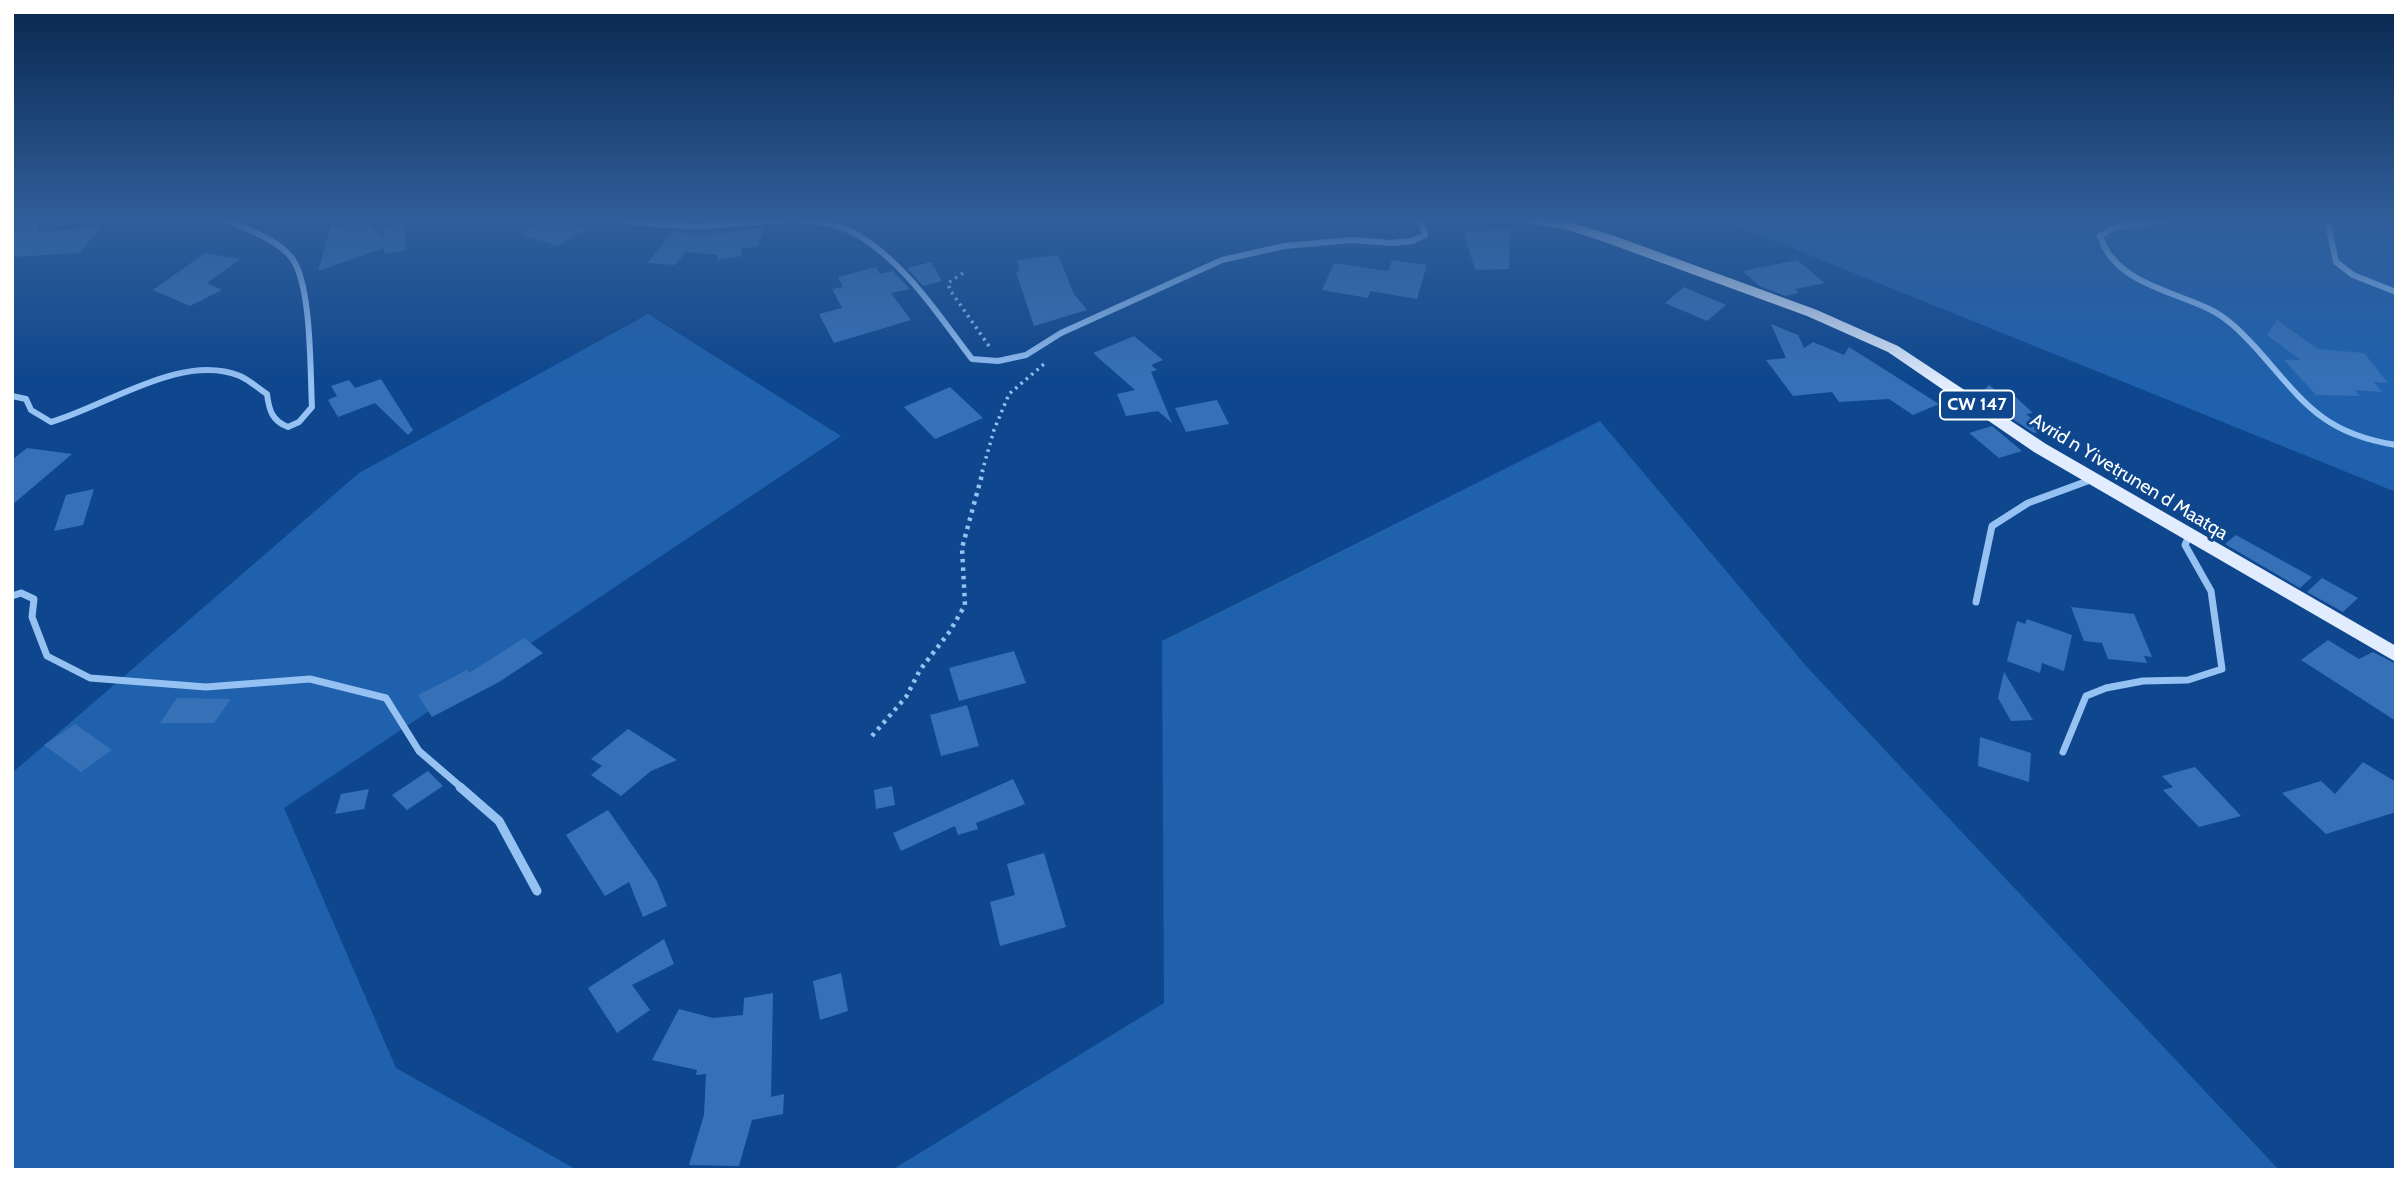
<!DOCTYPE html>
<meta charset="utf-8">
<style>
body{margin:0}
#map{position:relative;width:2408px;height:1182px;overflow:hidden;background:#0e478d;font-family:Cabin,sans-serif}
canvas{display:block}
.frame{position:absolute;inset:0;border:14px solid #fff;pointer-events:none}
</style>
<div id="map">
<canvas width="2408" height="1182"></canvas>
<div class="frame"></div>
</div>
<script>
const ctx = document.querySelector('canvas').getContext('2d');
ctx.lineJoin = 'round';
function fillPath(path, color) { ctx.fillStyle = color; ctx.fill(path, 'evenodd'); }
function trace(path, color, width, dash) { ctx.strokeStyle = color; ctx.lineWidth = width; ctx.lineCap = dash ? 'butt' : 'round'; ctx.setLineDash(dash || []); ctx.stroke(path); }
function label(font, color, halo, rows, align = 'center') {
  ctx.font = font + ' Cabin,sans-serif'; ctx.lineWidth = 6; ctx.setLineDash([]); ctx.textBaseline = 'middle'; ctx.strokeStyle = halo; ctx.fillStyle = color; for (const [text, x, y, turn = 0] of rows) {
    ctx.save(); ctx.translate(x, y); ctx.rotate((+turn || 0) * Math.PI / 180); ctx.textAlign = isNaN(turn) ? turn : align; if (halo) ctx.strokeText(text, 0, 0); ctx.fillText(text, 0, 0); ctx.restore();
  }
}
const green = new Path2D(`
 M1720 219H2396V492Z
 M648 314 841 436 284 808 396 1068 577 1170H12V773L359 473Z
 M1600 421 1806 666 2279 1170H892L1164 1003 1162 641Z`);
const building = new Path2D(`
 M12 219H36L39 232 101 227 80 253 12 257Z
 M346 219H365L384 239V228L404 221 406 250 384 254V248L318 271 331 226 342 230Z
 M543 219H552L585 229 558 246 519 234Z
 M763 228 758 247 741 248 742 256 718 260 717 255 686 252 675 265 647 263 672 232 703 235Z
 M1490 228 1510 230 1509 269 1475 270 1463 231 1490 232Z
 M205 253 240 259 207 283 222 290 190 306 153 290Z
 M1058 255 1074 294 1087 310 1034 326 1016 272H1019L1017 260Z
 M1392 260 1427 265 1417 299 1370 291 1368 298 1322 290 1334 263 1388 271Z
 M1797 260 1825 283 1795 289 1799 293 1786 296 1759 286 1743 271Z
 M931 262 942 281 923 286 907 268Z
 M876 267 880 274 893 271 910 289 891 293 911 320 834 343 819 314 842 308 832 289 843 287 838 277Z
 M1684 287 1726 305 1707 321 1665 303Z
 M2277 320 2318 349 2364 353 2388 383 2374 382 2382 392 2355 390 2360 396 2316 395 2284 360H2301L2267 335Z
 M1771 324 1798 335 1804 348 1813 342 1844 355 1849 347 1939 404 1913 415 1889 399 1839 402 1832 392 1793 396 1766 360 1786 358Z
 M1134 336 1163 360 1151 365 1157 370 1151 372 1172 423 1158 411 1126 416 1117 394 1135 390 1093 353Z
 M381 379 413 430 408 435 375 403 338 417 328 400 337 396 331 386 349 380 355 388Z
 M1989 385 1998 392 2008 390 2033 413 2026 414 2046 430 2034 433 1984 400 1979 395Z
 M950 387 983 418 935 439 904 407Z
 M1217 400 1229 424 1186 432 1175 408Z
 M1992 426 2022 451 1999 458 1969 433Z
 M27 448 72 454 12 505V460Z
 M94 489 83 525 54 531 66 495Z
 M2236 535 2312 577 2300 588 2225 544Z
 M2322 578 2358 598 2343 612 2307 592Z
 M2071 607 2134 614 2152 657 2144 656 2147 663 2108 659 2102 643 2084 641Z
 M2027 619 2072 635 2064 671 2042 663 2040 673 2007 661 2017 621 2025 624Z
 M524 638 543 653 499 682 432 717 418 695 467 670 469 673Z
 M2328 640 2359 659 2373 652 2396 664V721L2301 660Z
 M1014 651 1026 683 959 701 949 668Z
 M2004 672 2033 720 2011 721 1998 698Z
 M177 698 231 699 214 723H160Z
 M967 705 979 746 941 756 930 715Z
 M75 724 112 750 81 772 44 745Z
 M628 729 677 760 651 771 621 796 591 775 602 766 591 759Z
 M1980 737 2031 753 2029 782 1978 766Z
 M2363 762 2396 782V812L2326 834 2282 793 2321 781 2335 794Z
 M2195 767 2241 816 2199 827 2163 790 2173 787 2162 776Z
 M428 771 443 786 407 810 392 795Z
 M1013 779 1025 804 976 823 978 829 958 835 955 826 901 851 893 833Z
 M892 786 895 805 876 809 874 790Z
 M369 789 364 809 335 814 341 794Z
 M608 810 657 881 667 906 643 917 629 882 605 896 566 835Z
 M1044 853 1066 927 1000 946 990 902 1015 895 1007 864Z
 M664 939 674 964 632 985 650 1010 617 1033 588 988Z
 M841 973 848 1011 820 1020 813 981Z
 M773 993 771 1097 784 1094 783 1114 752 1120 739 1166 689 1165 704 1115 706 1074 696 1075 697 1070 652 1060 679 1009 713 1018 743 1015 744 998Z`);
const pathFar1 = new Path2D(`
 M963 273 948 283 950 290 989 346
 M982 472 994 430 1009 394 1044 364`);
const path = new Path2D(`
 M872 736 906 697 920 670 950 631 965 605 962 548 983 471`);
const minorFar2 = new Path2D(`
 M613 219C641 223 670 226 698 226 748 226 810 208 856 234 905 262 939 316 972 359L998 361 1026 355 1061 333 1222 260 1284 246 1352 240 1392 243 1412 241 1425 235 1421 222 1416 219
 M2172 219 2115 227 2100 236C2114 281 2168 290 2207 308 2227 317 2241 332 2256 348 2303 401 2321 433 2396 445
 M2327 219 2336 262 2353 275 2396 292
 M12 396 26 399 31 410 51 422C107 406 182 352 240 376 249 380 258 388 267 394 269 410 272 421 288 427L299 422 312 407C310 373 312 282 291 257 275 238 247 230 225 219`);
const minorFar1 = new Path2D(`
 M12 596 21 593 34 599 32 617 47 656 90 678 206 687 310 679 386 698 419 751 462 788
 M1976 602 1992 526 2028 503 2093 479
 M2063 752 2086 696 2106 688 2143 681 2188 680 2222 669 2211 591 2185 545 2189 536`);
const minor = new Path2D(`
 M460 787 499 821 537 891`);
const primary = new Path2D(`
 M1523 219 1567 221 1612 235 1817 310 1898 346 2046 444 2396 646V662L2034 452 1888 352 1807 316 1602 241 1565 229 1524 222Z`);
const shields = [
 [1977,405,74]
];
const shieldNames = [
 ["CW 147",1977,405]
];
const streetNames = [
 ["Avrid n Yivetṛunen d Maatqa",2129,477,31]
];
fillPath(green, '#1f61ad');
fillPath(building, '#3671b7');
trace(pathFar1, '#95c1f3', 3.5, [2.5, 4.5]);
trace(path, '#95c1f3', 4.5, [3.5, 5]);
trace(minorFar2, '#95c1f3', 6);
trace(minorFar1, '#95c1f3', 7);
trace(minor, '#95c1f3', 9);
fillPath(primary, '#e1edff');
const sky = ctx.createLinearGradient(0, 0, 0, 384);
sky.addColorStop(0, '#08274e');
sky.addColorStop(0.57, '#305e9a');
sky.addColorStop(1, '#305e9a00');
ctx.fillStyle = sky;
ctx.fillRect(0, 0, 2408, 384);
for (const [x, y, w] of shields) { const box = new Path2D(); box.roundRect(x - w / 2, y - 14.5, w, 29, 5); ctx.fillStyle = '#0e478d'; ctx.fill(box); trace(box, '#fff', 2); }
label('bold 18px', '#fff', null, shieldNames);
label('19px', '#fff', '#0e478d', streetNames);
</script>
